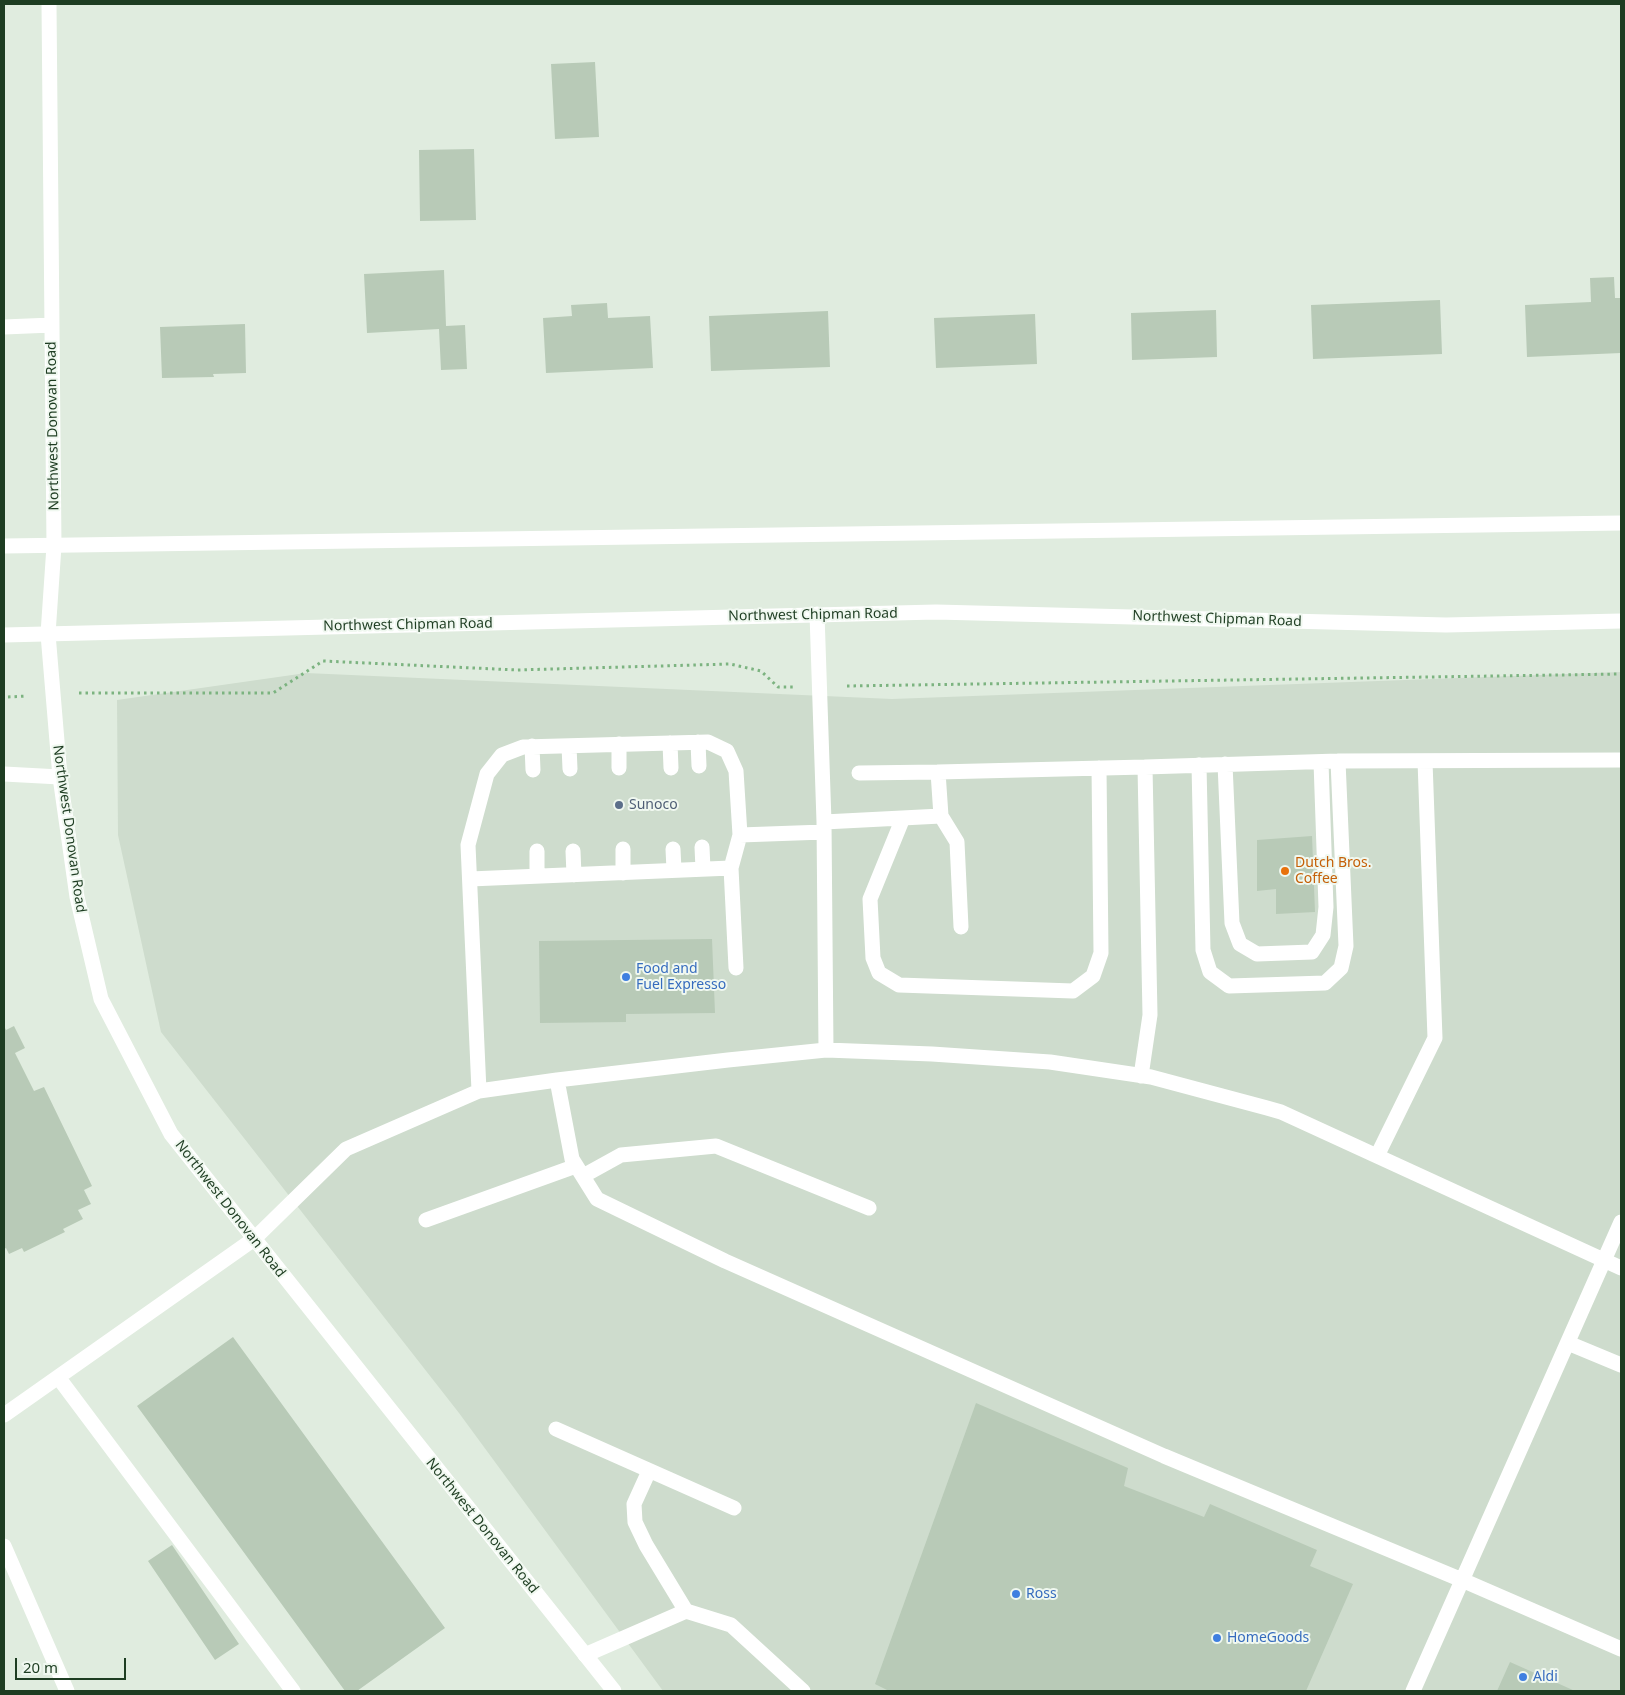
<!DOCTYPE html>
<style>
body{margin:0}
#map{position:relative;width:1625px;height:1695px;overflow:hidden;background:#e0ecdf;font-family:"Noto Sans",sans-serif}
canvas{display:block}
.frame{position:absolute;inset:0;border:5px solid #1e3d22;pointer-events:none}
.scale{position:absolute;left:15px;top:1658px;width:111px;height:22px;box-sizing:border-box;border:2px solid #1e3d22;border-top:0;padding-left:6px;font-size:15px;line-height:18px;white-space:nowrap;color:#1e3d22;-webkit-text-stroke:4px #f0f8f0;paint-order:stroke}
</style>
<div id="map">
<canvas width="1625" height="1695"></canvas>
<div class="frame"></div>
<div class="scale">20 m</div>
</div>
<script>
const ctx = document.querySelector('canvas').getContext('2d');
ctx.lineJoin = 'round';
function fillPath(path, color) { ctx.fillStyle = color; ctx.fill(path, 'evenodd'); }
function trace(path, color, width, dash) { ctx.strokeStyle = color; ctx.lineWidth = width; ctx.lineCap = dash ? 'butt' : 'round'; ctx.setLineDash(dash || []); ctx.stroke(path); }
function label(font, color, halo, rows, align = 'center') {
  ctx.font = font + ' "Noto Sans",sans-serif'; ctx.lineWidth = 4; ctx.setLineDash([]); ctx.textBaseline = 'middle'; ctx.strokeStyle = halo; ctx.fillStyle = color; for (const [text, x, y, turn = 0] of rows) {
    ctx.save(); ctx.translate(x, y); ctx.rotate((+turn || 0) * Math.PI / 180); ctx.textAlign = isNaN(turn) ? turn : align; if (halo) ctx.strokeText(text, 0, 0); ctx.fillText(text, 0, 0); ctx.restore();
  }
}
const built = new Path2D(`
 M1621 672V1691H663L459 1413 161 1032 118 835 117 700 306 673 892 699Z`);
const building = new Path2D(`
 M595 62 599 137 555 139 551 64Z
 M474 149 476 220 420 221 419 150Z
 M444 270 446 326 465 325 467 369 441 370 439 329 367 333 364 274Z
 M1614 277 1615 298H1621V353L1527 357 1525 305 1591 302 1590 278Z
 M1440 300 1442 354 1313 359 1311 305Z
 M607 303 608 318 650 316 653 368 546 373 543 318 572 316 571 305Z
 M1216 310 1217 357 1132 360 1131 313Z
 M828 311 830 367 711 371 709 316Z
 M1035 314 1037 364 936 368 934 318Z
 M245 324 246 373 213 374 214 377 162 378 160 327Z
 M1312 836 1315 912 1276 914V889L1257 891V840Z
 M712 939 715 1013 626 1014V1022L540 1023 539 941Z
 M4 1026 6 1030 14 1026 25 1048 15 1053 34 1091 44 1087 92 1186 84 1190 91 1204 78 1210 83 1219 63 1229 65 1232 24 1252 22 1248 9 1254 6 1248 4 1249Z
 M233 1337 445 1628 357 1691H345L137 1406Z
 M976 1403 1128 1468 1124 1486 1204 1517 1210 1504 1317 1550 1310 1566 1353 1584 1306 1691H889L875 1684Z
 M172 1545 239 1644 215 1660 148 1561Z
 M1510 1662 1575 1691H1497Z`);
const path = new Path2D(`
 M847 686 1621 674
 M79 693H273L323 661 517 670 730 664 761 671 778 687H793
 M8 697 26 696`);
const service = new Path2D(`
 M817 614 824 822 826 1050
 M698 742 699 766
 M670 743 671 768
 M619 744V768
 M532 746 533 770
 M569 746 570 769
 M1225 764 1232 923 1240 944 1257 954 1312 952 1323 935 1326 907 1321 762
 M1199 765 1203 950 1210 972 1229 986 1325 983 1341 968 1346 946 1338 761
 M859 773 938 772
 M4 774 60 777
 M941 816 957 842 961 927
 M903 818 870 899 873 958 879 973 899 985 1073 991 1093 976 1101 953 1099 768
 M824 822 941 816 938 772 1145 767
 M702 847 703 869
 M623 849V873
 M673 849 674 870
 M537 851V876
 M573 851 574 875
 M731 868 740 835
 M470 879 731 868 736 968
 M1141 1076 1150 1015 1145 767 1338 761 1621 760
 M557 1080 572 1159 597 1199 725 1261 1164 1456 1462 1580 1621 1649
 M479 1091 468 845 487 774 502 755 523 747 708 742 727 751 736 771 740 835 824 832
 M1377 1156 1435 1038 1425 761
 M583 1176 621 1155 716 1146 869 1208
 M426 1220 576 1166
 M1568 1343 1621 1365
 M58 1377 293 1691
 M4 1415 254 1239 346 1149 479 1091 557 1080 728 1060 826 1050 932 1054 1050 1062 1151 1077 1267 1108 1281 1112 1621 1268
 M556 1429 734 1508
 M649 1471 634 1504 635 1522 646 1545 686 1611
 M4 1546 67 1691
 M585 1655 686 1611 731 1625 803 1691
 M1413 1691 1621 1222`);
const minor = new Path2D(`
 M49 4 54 546 48 634 60 777 77 897 101 999 171 1134 614 1691
 M4 327 52 325`);
const secondary = new Path2D(`
 M4 546 1621 523
 M4 635 936 612 1446 625 1621 621`);
const markers = [
 [619,805,5,"#5c6f8a"],
 [1285,871,5,"#e8710a"],
 [626,977,5,"#3f7fe0"],
 [1016,1594,5,"#3f7fe0"],
 [1217,1638,5,"#3f7fe0"],
 [1523,1677,5,"#3f7fe0"]
];
const streetNames = [
 ["Northwest Donovan Road",53,426,-91],
 ["Northwest Chipman Road",813,615,-1],
 ["Northwest Chipman Road",1217,619,2],
 ["Northwest Chipman Road",408,625,-1],
 ["Northwest Donovan Road",69,829,82],
 ["Northwest Donovan Road",230,1209,52],
 ["Northwest Donovan Road",482,1526,51]
];
const serviceNames = [
 ["Sunoco",629,805]
];
const foodNames = [
 ["Dutch Bros.",1295,863],
 ["Coffee",1295,879]
];
const shopNames = [
 ["Food and",636,969],
 ["Fuel Expresso",636,985],
 ["Ross",1026,1594],
 ["HomeGoods",1227,1638],
 ["Aldi",1533,1677]
];
fillPath(built, '#cedccd');
fillPath(building, '#b8cab7');
trace(path, '#7cb380', 3, [2.5, 4]);
trace(service, '#fff', 15);
trace(minor, '#fff', 15);
trace(secondary, '#fff', 15);
for (const [x, y, r, color] of markers) { const dot = new Path2D(); dot.arc(x, y, r, 0, 2 * Math.PI); ctx.fillStyle = color; ctx.fill(dot); trace(dot, '#f0f8f0', 2); }
label('14px', '#1e3d22', '#f0f8f0', streetNames);
label('14px', '#4e5e75', '#f0f8f0', serviceNames, 'left');
label('14px', '#c56008', '#f0f8f0', foodNames, 'left');
label('14px', '#366cbe', '#f0f8f0', shopNames, 'left');
</script>
